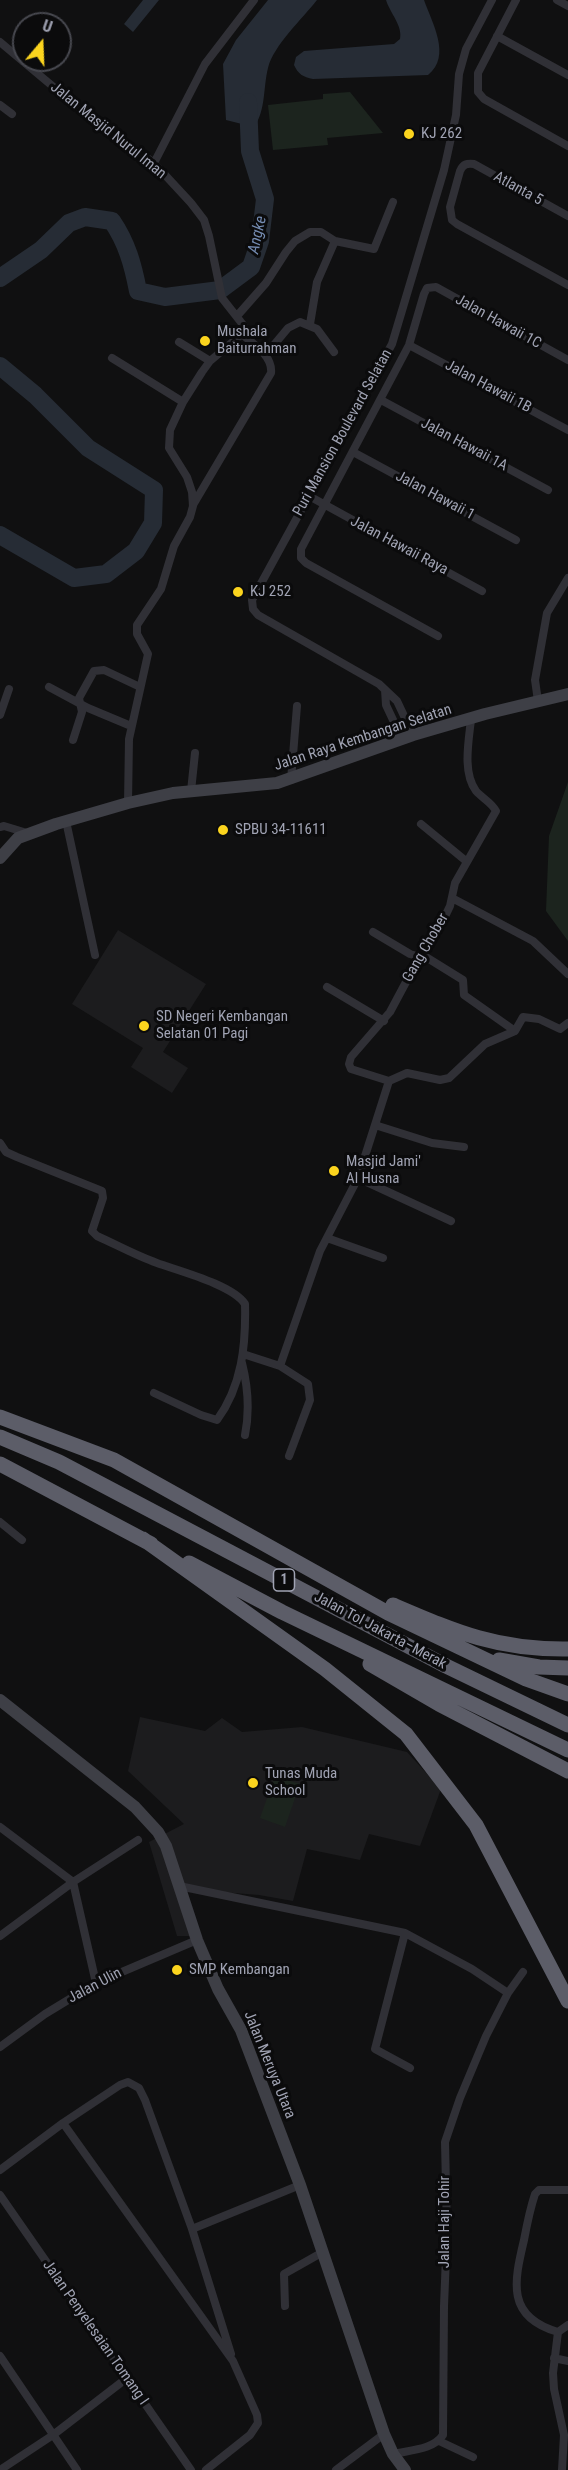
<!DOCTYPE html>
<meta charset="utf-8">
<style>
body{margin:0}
#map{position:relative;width:568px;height:2470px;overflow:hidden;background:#101011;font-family:"Roboto Condensed",sans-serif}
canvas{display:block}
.north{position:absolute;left:12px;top:12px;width:60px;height:60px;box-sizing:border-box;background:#0b0b0c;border:2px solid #47484f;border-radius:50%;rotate:19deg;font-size:16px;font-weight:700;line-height:24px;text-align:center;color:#a0a3b3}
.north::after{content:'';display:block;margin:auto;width:21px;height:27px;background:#fbd41e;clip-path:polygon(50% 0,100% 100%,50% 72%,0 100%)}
</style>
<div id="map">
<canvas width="568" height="2470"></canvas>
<div class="north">U</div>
</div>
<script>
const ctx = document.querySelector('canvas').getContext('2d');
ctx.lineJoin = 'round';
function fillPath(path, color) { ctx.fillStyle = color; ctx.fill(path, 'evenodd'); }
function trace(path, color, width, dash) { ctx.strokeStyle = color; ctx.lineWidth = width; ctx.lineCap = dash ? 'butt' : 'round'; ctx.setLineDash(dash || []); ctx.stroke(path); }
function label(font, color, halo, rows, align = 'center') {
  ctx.font = font + ' "Roboto Condensed",sans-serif'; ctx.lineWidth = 6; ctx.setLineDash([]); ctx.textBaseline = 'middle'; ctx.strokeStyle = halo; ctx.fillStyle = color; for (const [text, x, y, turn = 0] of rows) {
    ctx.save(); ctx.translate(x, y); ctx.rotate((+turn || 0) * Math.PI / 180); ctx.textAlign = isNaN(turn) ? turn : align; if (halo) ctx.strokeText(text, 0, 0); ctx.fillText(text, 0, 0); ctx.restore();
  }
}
const built = new Path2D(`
 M118 930 206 984 163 1052 188 1068 172 1093 131 1067 143 1048 72 1004Z
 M140 1717 205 1731 222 1718 242 1732 302 1727 407 1752 441 1789 420 1846 369 1834 360 1860 307 1849 293 1901 259 1895 183 1889 198 1936H177L149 1842 184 1824 128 1771Z`);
const green = new Path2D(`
 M350 92 383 133 327 138 328 145 273 150 268 105 323 99V94Z
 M568 782V941L546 911 549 836Z
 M275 1776 300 1784 285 1827 260 1818Z`);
const water = new Path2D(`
 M143 0H159L133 32 124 24Z
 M268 0H317C303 18 273 46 268 68 263 88 266 110 254 127L226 120 223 64 236 40Z
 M386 0H424C432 23 452 56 428 75L313 79C303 77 298 74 294 65L296 57 304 51 394 44 400 39C403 26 390 13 386 0Z`);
const river = new Path2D(`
 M0 278 41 250 69 223 85 217 112 221C127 243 133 265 138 291L165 297 220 290 251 267 260 241 265 199 250 151 248 102
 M0 366 35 395 88 448 154 490 153 523 136 551 106 574 74 578 0 535`);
const minor = new Path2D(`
 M516 0 478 73V92L484 99 568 146
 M557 0 568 6
 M497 36 568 75
 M0 42 81 110 154 163 191 203 204 220 209 236 222 298 244 326 242 334 210 361 202 372 183 402 170 430 169 448 187 477 192 492 193 506 190 517 174 546 161 589 137 625V634L148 654 129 739 128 803
 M0 105 12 114
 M154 163 205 64 254 0
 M568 216 474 164C467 163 463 164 460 171L450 207 452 220 457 224 568 285
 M237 316 266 283 286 252 295 241 310 232H321L335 241 374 249 393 202
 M310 324 317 282 335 241
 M179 342 210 361
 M409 345 568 430
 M262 351 268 352 288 328 300 322 317 329 334 352
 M112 358 183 402
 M381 400 548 490
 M353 452 516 540
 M309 496 482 591
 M193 505 271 373C273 356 253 344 242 334
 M438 636 306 563 301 558V549L409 345 424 294 427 288 436 287 568 360
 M49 687 88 708 131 726
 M385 690 386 705 402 739
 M538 701 535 680 547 613 568 578
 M0 715 9 689
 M413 735 397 701 379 684 258 615 253 609 252 600 392 344 444 170 456 115 459 74 466 49 492 0
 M73 740 82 712 79 698 94 671 104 670 140 687
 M291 780 297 706
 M191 791 195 753
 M66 821 95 955
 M421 824 466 861
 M0 827 4 826 27 833
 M452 898 533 941 568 974
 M373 932 410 954 420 957
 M421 954 463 980 464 995 515 1031
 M327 987 384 1021
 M389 1081 351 1069 349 1064 351 1057 390 1012 421 954 437 933 450 906 455 883 496 811C492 803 482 798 476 791 462 772 469 740 471 719
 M389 1081 407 1073 440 1080 449 1078 485 1044 515 1031 523 1017 539 1019 560 1029 568 1023
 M375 1125 432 1143 464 1147
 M0 1143 6 1152 17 1157 102 1191 103 1198 92 1231 97 1236C117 1245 137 1256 157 1263 179 1271 233 1285 245 1304 246 1345 242 1386 217 1420L201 1415 154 1393
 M358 1178 451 1221
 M327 1238 383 1258
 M243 1354 280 1366 308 1384 310 1400 289 1456
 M242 1363C248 1387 250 1410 245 1435
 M280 1366 320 1251 358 1178 389 1081
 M0 1522 22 1540
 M0 1827 73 1882 96 1983
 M179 1886 405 1933 472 1969 508 1993
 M405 1933 375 2049 410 2068
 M0 1936 73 1882 138 1840
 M0 2047 45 2014 96 1983 197 1940
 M63 2123 120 2085 128 2082 139 2088 145 2100 192 2229 231 2354
 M0 2170 63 2123 233 2361 257 2415 258 2423 250 2435 206 2470
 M0 2195 191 2470
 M192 2229 300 2185
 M285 2306 284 2274 323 2252
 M558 2332C506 2317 514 2282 524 2240 527 2224 530 2209 535 2194L539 2190H568
 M0 2356 77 2470
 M554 2358 568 2361
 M439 2441 473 2457
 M393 2454C410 2450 433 2450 443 2435L444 2306 447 2231 445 2142 460 2098 486 2036 508 1993 523 1972
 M0 2470 53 2435 127 2378
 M336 2470 384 2434
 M562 2470 564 2435 554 2389 553 2373 558 2332 568 2325`);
const secondary = new Path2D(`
 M0 858 18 838 56 824 128 803 173 793 277 783 413 735 485 714 568 694
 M0 1700 135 1807 158 1832 166 1846 197 1940 218 1989 241 2030 300 2185 384 2434 393 2454 405 2470`);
const motorway = new Path2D(`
 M0 1417 114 1460 388 1613 526 1679 568 1694
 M0 1437 59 1462 446 1666 568 1725
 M0 1464 151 1544
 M143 1539 325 1669 406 1734 476 1825 568 2001
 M189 1563 282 1612 568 1750
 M393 1605C456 1632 497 1650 568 1649
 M499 1660 539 1667 568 1668
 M370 1664 439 1704 568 1771`);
const markers = [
 [409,134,6,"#fbd41e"],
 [205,341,6,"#fbd41e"],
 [238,592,6,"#fbd41e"],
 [223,830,6,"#fbd41e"],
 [144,1026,6,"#fbd41e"],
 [334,1171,6,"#fbd41e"],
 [253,1783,6,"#fbd41e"],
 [177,1970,6,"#fbd41e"]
];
const shields = [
 [284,1580,21]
];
const shieldNames = [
 ["1",284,1580]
];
const streetNames = [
 ["Jalan Masjid Nurul Iman",108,131,39],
 ["Atlanta 5",518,189,29],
 ["Jalan Hawaii 1C",498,322,29],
 ["Jalan Hawaii 1B",488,387,28],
 ["Puri Mansion Boulevard Selatan",343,433,-61],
 ["Jalan Hawaii 1A",464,445,28],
 ["Jalan Hawaii 1",435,496,28],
 ["Jalan Hawaii Raya",399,546,28],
 ["Jalan Raya Kembangan Selatan",363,738,-18],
 ["Gang Chober",426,948,-60],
 ["Jalan Tol Jakarta–Merak",380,1631,28],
 ["Jalan Ulin",95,1986,-28],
 ["Jalan Meruya Utara",269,2065,68],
 ["Jalan Haji Tohir",445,2222,-90],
 ["Jalan Penyelesaian Tomang I",95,2333,55]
];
const poiNames = [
 ["KJ 262",421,134],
 ["Mushala",217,332],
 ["Baiturrahman",217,349],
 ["KJ 252",250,592],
 ["SPBU 34-11611",235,830],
 ["SD Negeri Kembangan",156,1017],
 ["Selatan 01 Pagi",156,1034],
 ["Masjid Jami'",346,1162],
 ["Al Husna",346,1179],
 ["Tunas Muda",265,1774],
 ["School",265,1791],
 ["SMP Kembangan",189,1970]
];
const waterNames = [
 ["Angke",258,235,-78]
];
fillPath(built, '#1c1c1e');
fillPath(green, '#1c241e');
fillPath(water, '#262c35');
trace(river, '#262c35', 18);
trace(minor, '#303036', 8);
trace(secondary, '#3e3f46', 12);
trace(motorway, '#5c5d68', 15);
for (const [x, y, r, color] of markers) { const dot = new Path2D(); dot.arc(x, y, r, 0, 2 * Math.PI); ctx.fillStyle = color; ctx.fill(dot); trace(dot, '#0b0b0c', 2); }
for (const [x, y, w] of shields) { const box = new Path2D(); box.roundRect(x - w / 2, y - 11, w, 22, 4.5); ctx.fillStyle = '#0b0b0c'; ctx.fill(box); trace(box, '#a0a3b3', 1.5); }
label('bold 14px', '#a0a3b3', null, shieldNames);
label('15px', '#a0a3b3', '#0b0b0c', streetNames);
label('15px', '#a0a3b3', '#0b0b0c', poiNames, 'left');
label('italic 16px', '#748bb1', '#0b0b0c', waterNames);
</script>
